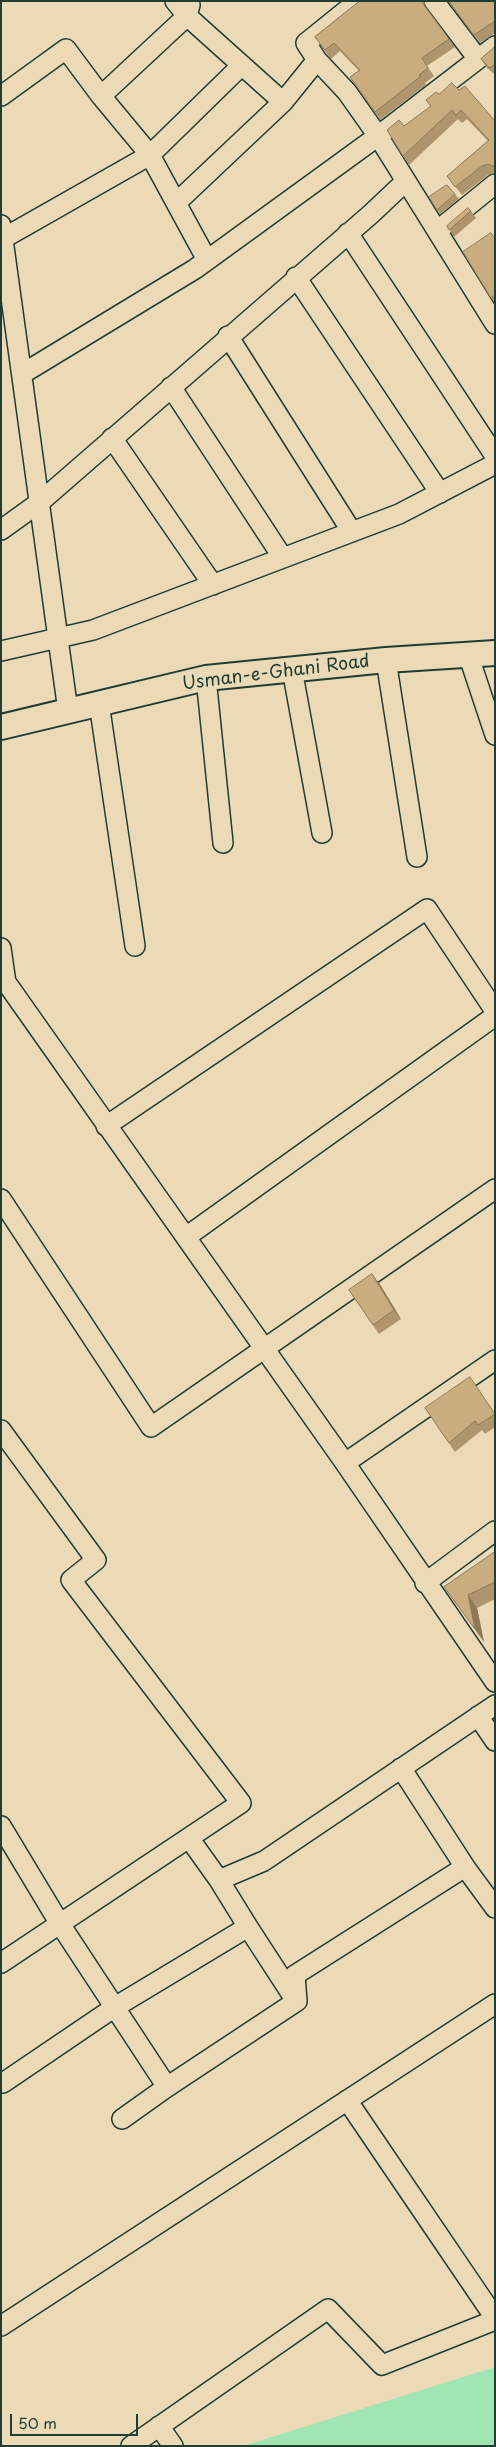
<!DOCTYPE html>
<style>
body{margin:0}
#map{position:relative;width:496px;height:2447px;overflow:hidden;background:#ecdab7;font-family:"Playpen Sans",sans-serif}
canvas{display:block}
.frame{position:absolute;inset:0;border:2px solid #1f3d34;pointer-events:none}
.scale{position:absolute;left:10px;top:2414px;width:128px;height:22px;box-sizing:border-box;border:2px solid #1f3d34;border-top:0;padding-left:6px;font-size:15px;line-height:18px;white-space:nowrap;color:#1f3d34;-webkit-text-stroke:4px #ecdab7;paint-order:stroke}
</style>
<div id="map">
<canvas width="496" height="2447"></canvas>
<div class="frame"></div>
<div class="scale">50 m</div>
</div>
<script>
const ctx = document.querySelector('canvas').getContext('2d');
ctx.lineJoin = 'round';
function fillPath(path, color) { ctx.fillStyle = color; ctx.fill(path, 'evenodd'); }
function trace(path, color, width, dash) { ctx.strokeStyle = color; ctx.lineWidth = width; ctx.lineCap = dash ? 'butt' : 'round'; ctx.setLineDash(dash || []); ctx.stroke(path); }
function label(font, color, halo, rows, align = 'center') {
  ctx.font = font + ' "Playpen Sans",sans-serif'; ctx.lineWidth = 4; ctx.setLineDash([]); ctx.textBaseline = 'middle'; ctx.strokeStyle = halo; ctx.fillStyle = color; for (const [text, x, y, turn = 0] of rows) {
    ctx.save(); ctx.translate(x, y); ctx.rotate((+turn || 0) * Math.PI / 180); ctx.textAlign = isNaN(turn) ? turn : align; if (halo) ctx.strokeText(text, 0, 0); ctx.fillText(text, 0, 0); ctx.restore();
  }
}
const green = new Path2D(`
 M495 2367V2446H243Z`);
const minor = new Path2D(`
 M175 1 187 16 101 96 150 155 207 260
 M358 1 306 43 317 60 347 92 378 136 495 46
 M434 1 478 59
 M190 5 187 16 283 102
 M1 96 66 49 101 96
 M176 203 283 102 317 60
 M1 225 68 711
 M437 231 495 184
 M348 233 495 456
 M4 238 150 155 242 65
 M296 277 440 493
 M228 336 352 532
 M22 374 195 269 378 136 495 324
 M171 387 283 558
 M112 438 213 585
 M1 530 40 502 371 214 406 181
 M1 651 93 630 399 514 495 464
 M468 654 495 735
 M386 660 417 857
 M292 669 322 833
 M206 678 223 843
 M99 703 135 946
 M1 948 6 983
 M1 975 345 1463 495 1682
 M106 1126 427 909 495 1011
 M1 1199 151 1427 495 1189
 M186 1237 495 1016
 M1 1430 96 1560 71 1580 241 1803 1 1963
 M345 1463 495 1360
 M425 1583 495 1531
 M478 1716 495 1741
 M1 1826 60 1924 167 2087 122 2119
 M189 1838 219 1880
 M465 1867 495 1908
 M248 1927 219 1880 264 1861 495 1705
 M3 2083 115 2007 248 1927 296 2001
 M167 2087 297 2001 295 1975 465 1867 401 1768
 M347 2100 495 2318
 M1 2326 495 2004
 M159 2426 173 2446
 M131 2446 328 2309 382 2365 495 2320`);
const major = new Path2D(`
 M1 727 206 678 386 660 495 653`);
const wall = new Path2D(`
 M360 1H424L425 7 455 47 427 66 434 76 425 83 426 85 380 120 350 77 359 71 340 51 331 59 315 37Z
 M448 1H495V33L480 43Z
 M495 47V75L486 67 481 59Z
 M459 90 495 121V173H494L488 175 462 195 447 176 488 141 467 119 462 123 458 119 409 165 403 156 404 126 431 107 426 100 439 94Z
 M455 194 459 199 440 214 429 197Z
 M471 211 476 218 454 237 447 226Z
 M495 238V303L491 298Z
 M379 1283 401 1319 379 1334 349 1290Z
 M425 1408 495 1413V1427L485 1434 482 1430 455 1452Z
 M495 1552V1599L477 1608 484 1642 444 1587Z`);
const shadedWall = new Path2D(`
 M372 1274 379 1283 401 1319 394 1310Z
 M468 1595 477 1608 484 1642 475 1629Z`);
const building = new Path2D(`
 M360 1H421L449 39 422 58 428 68 419 75 421 76 375 112 350 77 360 70 334 43 325 50 315 37Z
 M449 1H495V21L474 35Z
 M495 47V64L490 68 481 59Z
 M452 83 459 90 465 86 495 121V167L488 164 482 166 455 187 447 176 489 140 461 110 456 115 452 110 403 156 387 130 399 120 404 126 431 106 426 100 436 92 439 94Z
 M447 185 455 194 437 210 429 197Z
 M468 208 471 211 449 230 447 226Z
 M491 233 495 238V295L491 298 463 252Z
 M372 1274 394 1310 373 1325 349 1290Z
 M470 1377 495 1414 478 1425 475 1421 449 1443 425 1408Z
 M495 1552V1582L468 1595 475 1629 444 1587Z`);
const streetNames = [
 ["Usman-e-Ghani Road",276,673,-7]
];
fillPath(green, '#a0e6b2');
trace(minor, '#1f3d34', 22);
trace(major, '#1f3d34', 28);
trace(minor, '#ecdab7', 19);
trace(major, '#ecdab7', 24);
fillPath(wall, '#ae956d');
fillPath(shadedWall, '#8d7959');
fillPath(building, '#caad7f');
trace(building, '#8d7959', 1);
label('18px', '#1f3d34', '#ecdab7', streetNames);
</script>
